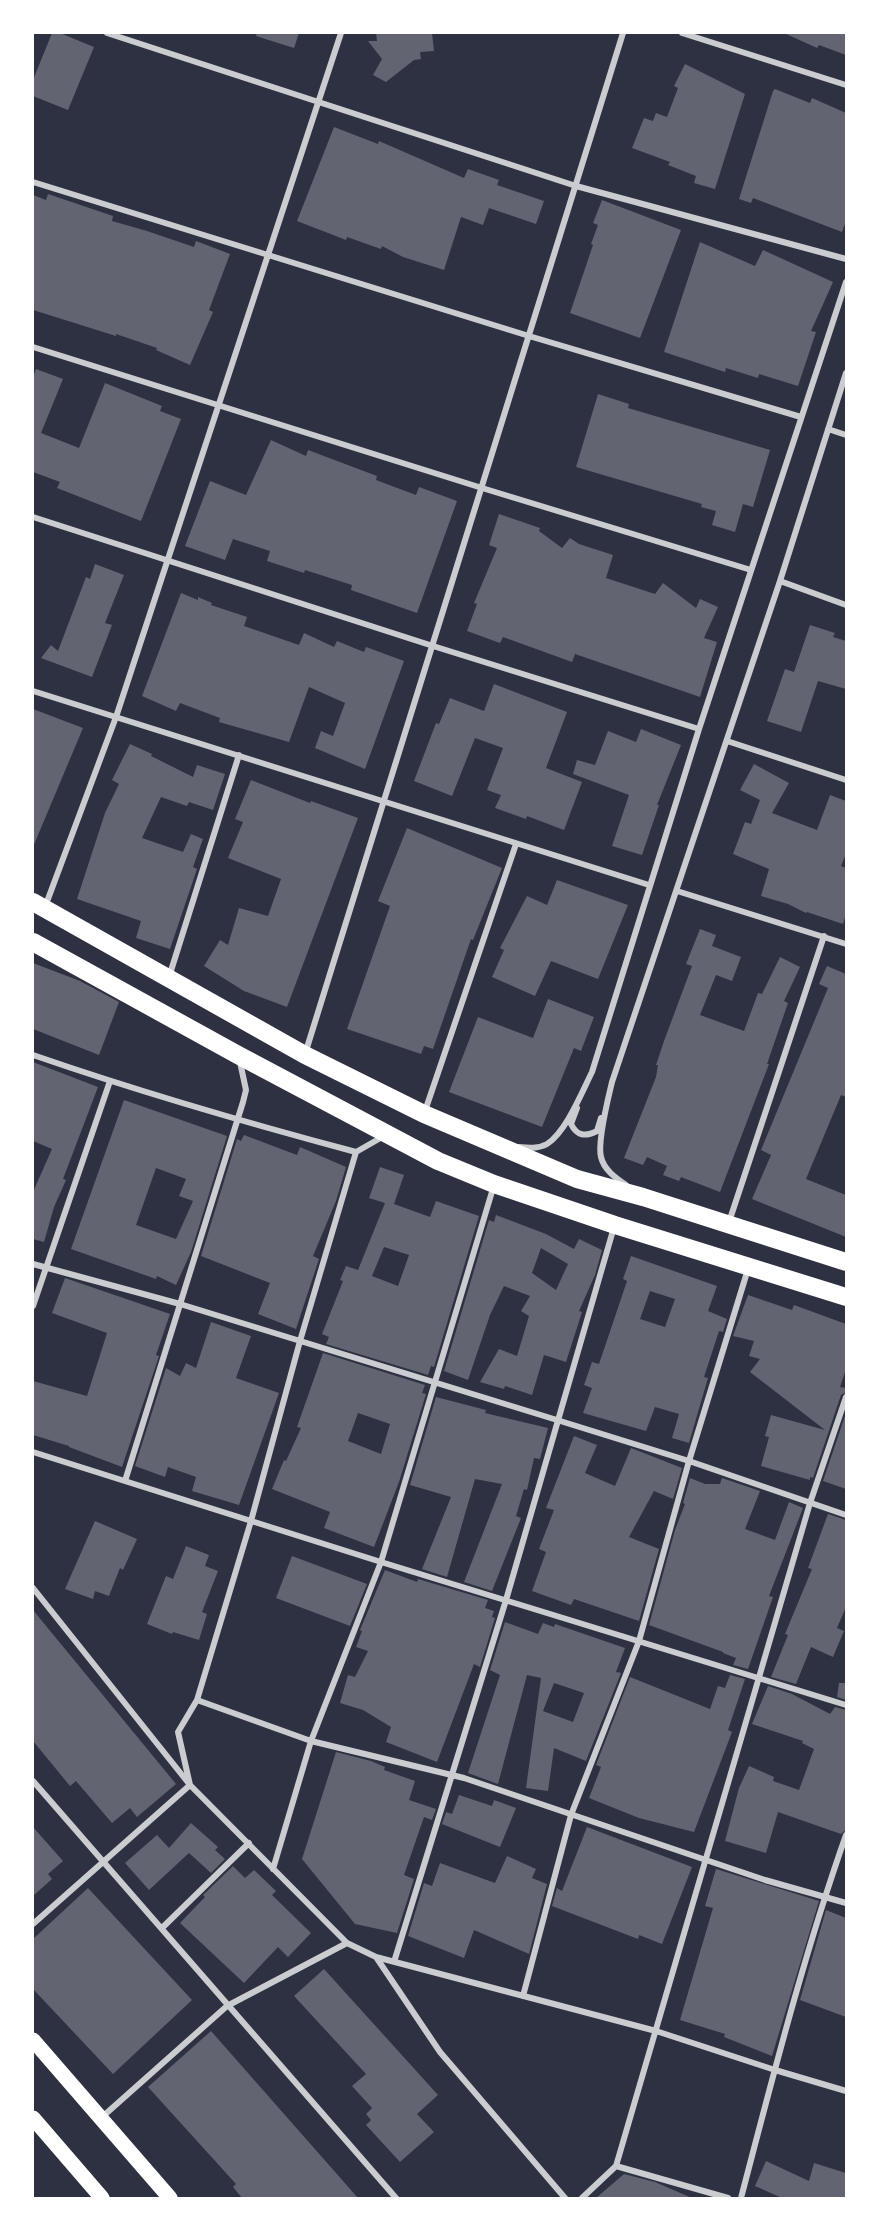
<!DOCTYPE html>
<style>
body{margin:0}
#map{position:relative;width:879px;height:2231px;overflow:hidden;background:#2d3142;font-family:"Golos Text",sans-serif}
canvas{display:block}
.frame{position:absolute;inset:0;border:34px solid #fff;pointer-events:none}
</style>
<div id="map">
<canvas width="879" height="2231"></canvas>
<div class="frame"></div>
</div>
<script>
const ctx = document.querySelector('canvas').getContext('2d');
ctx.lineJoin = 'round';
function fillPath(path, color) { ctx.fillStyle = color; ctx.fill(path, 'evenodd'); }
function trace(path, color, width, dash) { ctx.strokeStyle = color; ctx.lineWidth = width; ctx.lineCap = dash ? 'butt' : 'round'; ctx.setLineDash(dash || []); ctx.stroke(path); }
const building = new Path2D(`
 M52 33H60L94 47 68 110 33 96V80Z
 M257 33H299L294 48 256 36Z
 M376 33H432L434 51 420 52 421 59 414 60 386 82 373 75 382 59 368 41H377Z
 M784 33H846V55L819 45 817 48Z
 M685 64 745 94 715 189 694 183 696 176 668 165 670 162 632 148 644 118 653 121 656 113 667 117 678 88 674 86Z
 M775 89 810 103 812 98 846 113V221L842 232 753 198 751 203 739 199 773 91Z
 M334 127 378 144 379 141 464 178 468 169 499 180 497 185 544 201 536 224 489 208 483 225 461 217 444 270 403 257 382 246 381 249 347 237 346 240 297 221Z
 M48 194 113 216 112 221 147 231 194 247 196 241 230 254 209 310 213 312 190 365 156 350 157 348 116 334V336L33 310V195L46 200Z
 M602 200 681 230 640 338 570 313 593 245 591 244 598 225 593 223Z
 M700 242 755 266 763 250 833 282 811 331 816 332 798 386 759 374 758 378 726 368 725 372 664 352Z
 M36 369 63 379 41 433 79 448 105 383 162 406 160 411 181 419 141 521 57 488 60 482 33 472V377Z
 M598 394 629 404 628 408 770 450 753 507 743 504 735 532 712 525 716 511 701 507 702 504 576 467Z
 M271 440 306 456 308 450 377 476 376 480 416 495 419 487 457 501 417 613 351 590 352 585 305 570 304 573 267 561 270 551 233 539 225 560 185 546 210 481 246 495Z
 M499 514 540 528 539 531 562 548 570 538 579 544 613 555 606 578 655 594 663 583 696 608 700 599 718 607 704 638 717 642 700 697 575 654 572 662 503 637 500 643 467 631 477 604 474 603 497 548 489 545Z
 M95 564 124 575 105 623 112 625 92 677 41 658 51 645 58 651 86 577 90 579Z
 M181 593 198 600V597L212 603 211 605 247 617 244 626 299 645 304 633 334 647 337 641 364 652 366 647 404 661 365 769 315 748 321 731 333 736 345 703 309 687 289 742 219 722 220 718 180 703 176 711 142 696Z
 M810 625 835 633 833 637 846 641V689L818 681 801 732 767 721 785 669 794 672Z
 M494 684 567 712 546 768 582 782 564 830 527 816 526 819 495 808 501 795 487 790 503 748 475 738 452 796 414 781 436 723 439 724 450 698 484 711Z
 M33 709 83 728 33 847Z
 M641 729 681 745 657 805H659L642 855 612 846 629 795 573 774 577 760 595 765 608 731 636 742Z
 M130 744 152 754 151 756 193 777 197 765 225 774 213 810 189 802 187 806 161 797 142 838 183 852 191 834 203 839 193 867 197 869 170 949 136 938 141 921 77 899 105 813 119 784 112 780Z
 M754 764 789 783 772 813 817 830 830 795 846 801V854L841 866 846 868V914L843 924 807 912 806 913 788 904 761 896 769 869 733 854 745 822 751 824 760 800 740 790Z
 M251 780 310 803 311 801 358 818 287 1007 244 991 204 966 220 940 228 945 239 908 268 916 281 879 228 858 243 822 235 819Z
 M407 828 502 868 473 940 471 939 433 1049 424 1046 421 1054 347 1029 390 906 378 901Z
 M557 880 628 905 598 979 551 961 535 996 492 977 504 950 500 948 527 896 547 905Z
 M700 929 716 935 712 946 741 957 732 981 716 975 700 1015 744 1031 758 993 762 994 780 957 800 967 784 1001 788 1003 767 1064H769L720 1192 681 1177 679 1181 663 1175 667 1166 647 1157 643 1165 624 1158 656 1077 658 1065H656L664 1041 692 966 686 964Z
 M33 963 80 981 119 1002 99 1055 33 1029Z
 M827 966 846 974V1097L841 1095 806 1179 846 1195V1237L752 1199 771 1155 761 1150 828 988 819 984Z
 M548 999 594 1017 581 1051 574 1048 542 1127 449 1092 478 1017 533 1038Z
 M33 1062 98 1087 63 1179 66 1180 54 1207 44 1242 33 1239V1192L52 1149 33 1141Z
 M124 1100 227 1136 191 1252 176 1285 157 1276 156 1279 71 1249ZM156 1168 186 1179 179 1196 193 1201 176 1239 136 1225Z
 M244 1135 297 1155 300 1147 346 1167 336 1201 313 1256 319 1259 296 1329 258 1314 270 1283 201 1256 237 1139 241 1141Z
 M380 1167 404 1175 394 1204 430 1217 436 1201 479 1216 434 1367 431 1366 428 1375 326 1344 329 1337 322 1334 343 1281 340 1280 346 1266 358 1270 385 1203 369 1198ZM384 1247 409 1255 398 1286 372 1276Z
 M496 1215 546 1234 574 1249 579 1239 602 1250 595 1275 579 1311 582 1312 566 1362 544 1355 532 1395 505 1386 504 1389 480 1382 499 1349 517 1356 529 1316 521 1311 530 1296 504 1286 490 1315 468 1380 444 1371 489 1220 494 1222ZM541 1248 568 1264 556 1290 532 1273Z
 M631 1256 717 1286 708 1311 727 1319 723 1332 719 1331 704 1377 708 1378 689 1443 672 1438 679 1414 655 1407 646 1431 583 1413 592 1388 584 1385 592 1362 599 1364 627 1281 623 1279ZM650 1291 675 1299 665 1327 640 1319Z
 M65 1278 170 1314 156 1355 159 1356 122 1467 69 1447V1446L33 1435V1381L87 1396 107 1333 52 1313Z
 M748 1295 792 1310 794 1305 846 1324V1369L840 1387 846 1388V1392L841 1395 813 1478 810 1477V1480L761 1466 769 1437 765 1436 771 1415 825 1430 750 1372 760 1359 749 1356 754 1341 733 1336Z
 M211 1322 251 1336 236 1378 279 1393 239 1505 192 1491 196 1477 168 1467 165 1477 135 1466 166 1368 180 1376 186 1363 196 1368Z
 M323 1353 425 1385 422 1393 426 1394 399 1482 374 1547 324 1528 330 1512 272 1489 284 1460 286 1461 301 1428 297 1427ZM358 1413 390 1424 381 1454 348 1441Z
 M436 1397 486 1410 485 1413 548 1428 540 1459 534 1458 527 1490 524 1489 516 1516 521 1518 492 1591 464 1582 502 1484 475 1479 447 1577 422 1569 451 1497 410 1485Z
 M846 1413V1489L823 1481Z
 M574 1436 597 1445 585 1473 615 1486 631 1448 682 1468 673 1499 654 1491 629 1537 659 1549 639 1621 574 1599 571 1605 532 1591 546 1552 539 1549 554 1510 546 1508Z
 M690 1478 705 1484H720L722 1478 760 1491 745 1529 775 1540 789 1502 803 1508 769 1596 773 1597 748 1669 733 1665 736 1658 723 1653V1652L649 1625 675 1530 685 1504 683 1503Z
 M828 1514 846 1520V1607L837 1628 844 1631 833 1657 811 1647 796 1684 771 1677 788 1635 785 1634 812 1569 808 1568Z
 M95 1521 137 1539 123 1570 120 1568 109 1596 95 1591 93 1599 65 1589Z
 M186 1546 209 1555 205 1566 218 1571 202 1612 207 1614 199 1640 173 1632 172 1634 147 1624 166 1576 173 1579Z
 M292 1556 367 1584 350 1626 276 1598Z
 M385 1570 417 1582 418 1579 488 1600 485 1608 494 1611 492 1617 495 1618 480 1667 474 1664 437 1762 386 1742 391 1727 363 1710 340 1703 348 1675 355 1677 368 1651 356 1647 362 1631 360 1630Z
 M33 1610 176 1784 137 1817 130 1808 112 1823 76 1781 70 1786 33 1741Z
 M505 1622 538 1634 543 1623 554 1627 555 1624 625 1648 616 1672 621 1673 586 1761 554 1748 548 1791 526 1788 541 1678 527 1675 498 1784 468 1773 500 1675 490 1670ZM554 1683 584 1693 573 1722 543 1711Z
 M730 1675 745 1679 728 1730 732 1732 694 1832 639 1818 589 1798 601 1767 596 1765 630 1677 710 1709 718 1686 725 1688Z
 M839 1683H846V1700L837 1697Z
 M768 1686 792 1694 830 1714 835 1707 846 1710V1830L841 1834 778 1812 766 1853 725 1841 739 1788 749 1766 774 1777 773 1781 799 1790 814 1749 802 1743 803 1741 752 1724Z
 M336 1752 371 1761 385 1767 384 1770 415 1781 409 1800 436 1809 432 1820 424 1817 404 1875 414 1879 397 1933 355 1924 302 1859Z
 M459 1795 492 1806 494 1800 516 1808 500 1847 442 1824 446 1812 452 1814Z
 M191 1823 218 1847 215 1850 225 1859 211 1873 189 1853 149 1890 125 1863 157 1835 169 1848Z
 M33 1827 63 1861 48 1874 52 1879 33 1896Z
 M587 1827 692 1867 662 1944 639 1935 638 1939 552 1906 557 1888 562 1891Z
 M507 1856 536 1869 532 1878 547 1884 529 1954 474 1930 464 1958 408 1936 424 1883 432 1886 440 1863 495 1883Z
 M233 1866 245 1878 254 1870 276 1891 272 1895 311 1933 288 1957 278 1947 244 1983 180 1923 205 1897 203 1895Z
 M716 1869 819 1901 772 2056 724 2037 725 2034 680 2020 713 1908 705 1906Z
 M88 1888 192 2000 113 2074 33 1989V1939Z
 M826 1910 846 1918V2017L800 2000Z
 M324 1969 438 2095 417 2114 434 2132 400 2162 366 2125 371 2120 366 2114 372 2108 352 2086 366 2074 294 1996Z
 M211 2031 358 2198H242L233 2187 236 2184 148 2087Z
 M766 2161 809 2181 814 2163 846 2173V2198H782L755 2186Z
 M624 2174 655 2182 692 2198H596Z`);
const minor = new Path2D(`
 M107 33 576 186 846 259
 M682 33 846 85
 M33 182 529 336 801 417
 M33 347 482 488 751 570
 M828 429 846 435
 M33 517 433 646 699 729
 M780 581 846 605
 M33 691 649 885
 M727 741 846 780
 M677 891 846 944
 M45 907 116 717 341 33
 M169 977 239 755
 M305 1054 623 33
 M33 1055C140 1092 247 1123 356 1152L384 1136
 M577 1108 571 1124C577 1136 585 1137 597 1131L601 1118
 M425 1111 516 844
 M519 1147C528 1148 538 1149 547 1144 566 1132 582 1092 592 1072L699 729 846 282
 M626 1185C616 1178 604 1170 601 1157 597 1142 608 1099 612 1082L780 581 846 373
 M729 1222 824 936
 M33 1264 180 1304 557 1420 689 1461 846 1515
 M33 1306 110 1081
 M33 1452 381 1562 846 1705
 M125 1481 243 1102 246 1090 240 1062
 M33 1588 190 1785 347 1943 376 1957 440 2052 565 2198
 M197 1700 311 1741 464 1778 765 1880 846 1903
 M33 1781 396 2198
 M273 1869 311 1741 381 1562 494 1185
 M33 1924 190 1785 178 1732 197 1700 251 1521 300 1341 356 1152
 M162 1928 249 1843
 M376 1957 656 2031 775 2070 846 2091
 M394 1962 506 1600 614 1227
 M523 1996 571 1815 639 1641 689 1461 748 1269
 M101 2118 227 2006 347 1943
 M616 2166 728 2198
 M582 2198 616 2166 810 1503 846 1397
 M741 2198C773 2076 804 1954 846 1835`);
const primary = new Path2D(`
 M33 2040 170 2198
 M33 2118 102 2198`);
const motorway = new Path2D(`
 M33 902 305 1055 424 1114 577 1179 643 1197 846 1262
 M33 942 238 1055 438 1161 494 1184 615 1225 846 1297`);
fillPath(building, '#626471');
trace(minor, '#caccd0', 6);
trace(primary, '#fff', 15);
trace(motorway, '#fff', 18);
</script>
